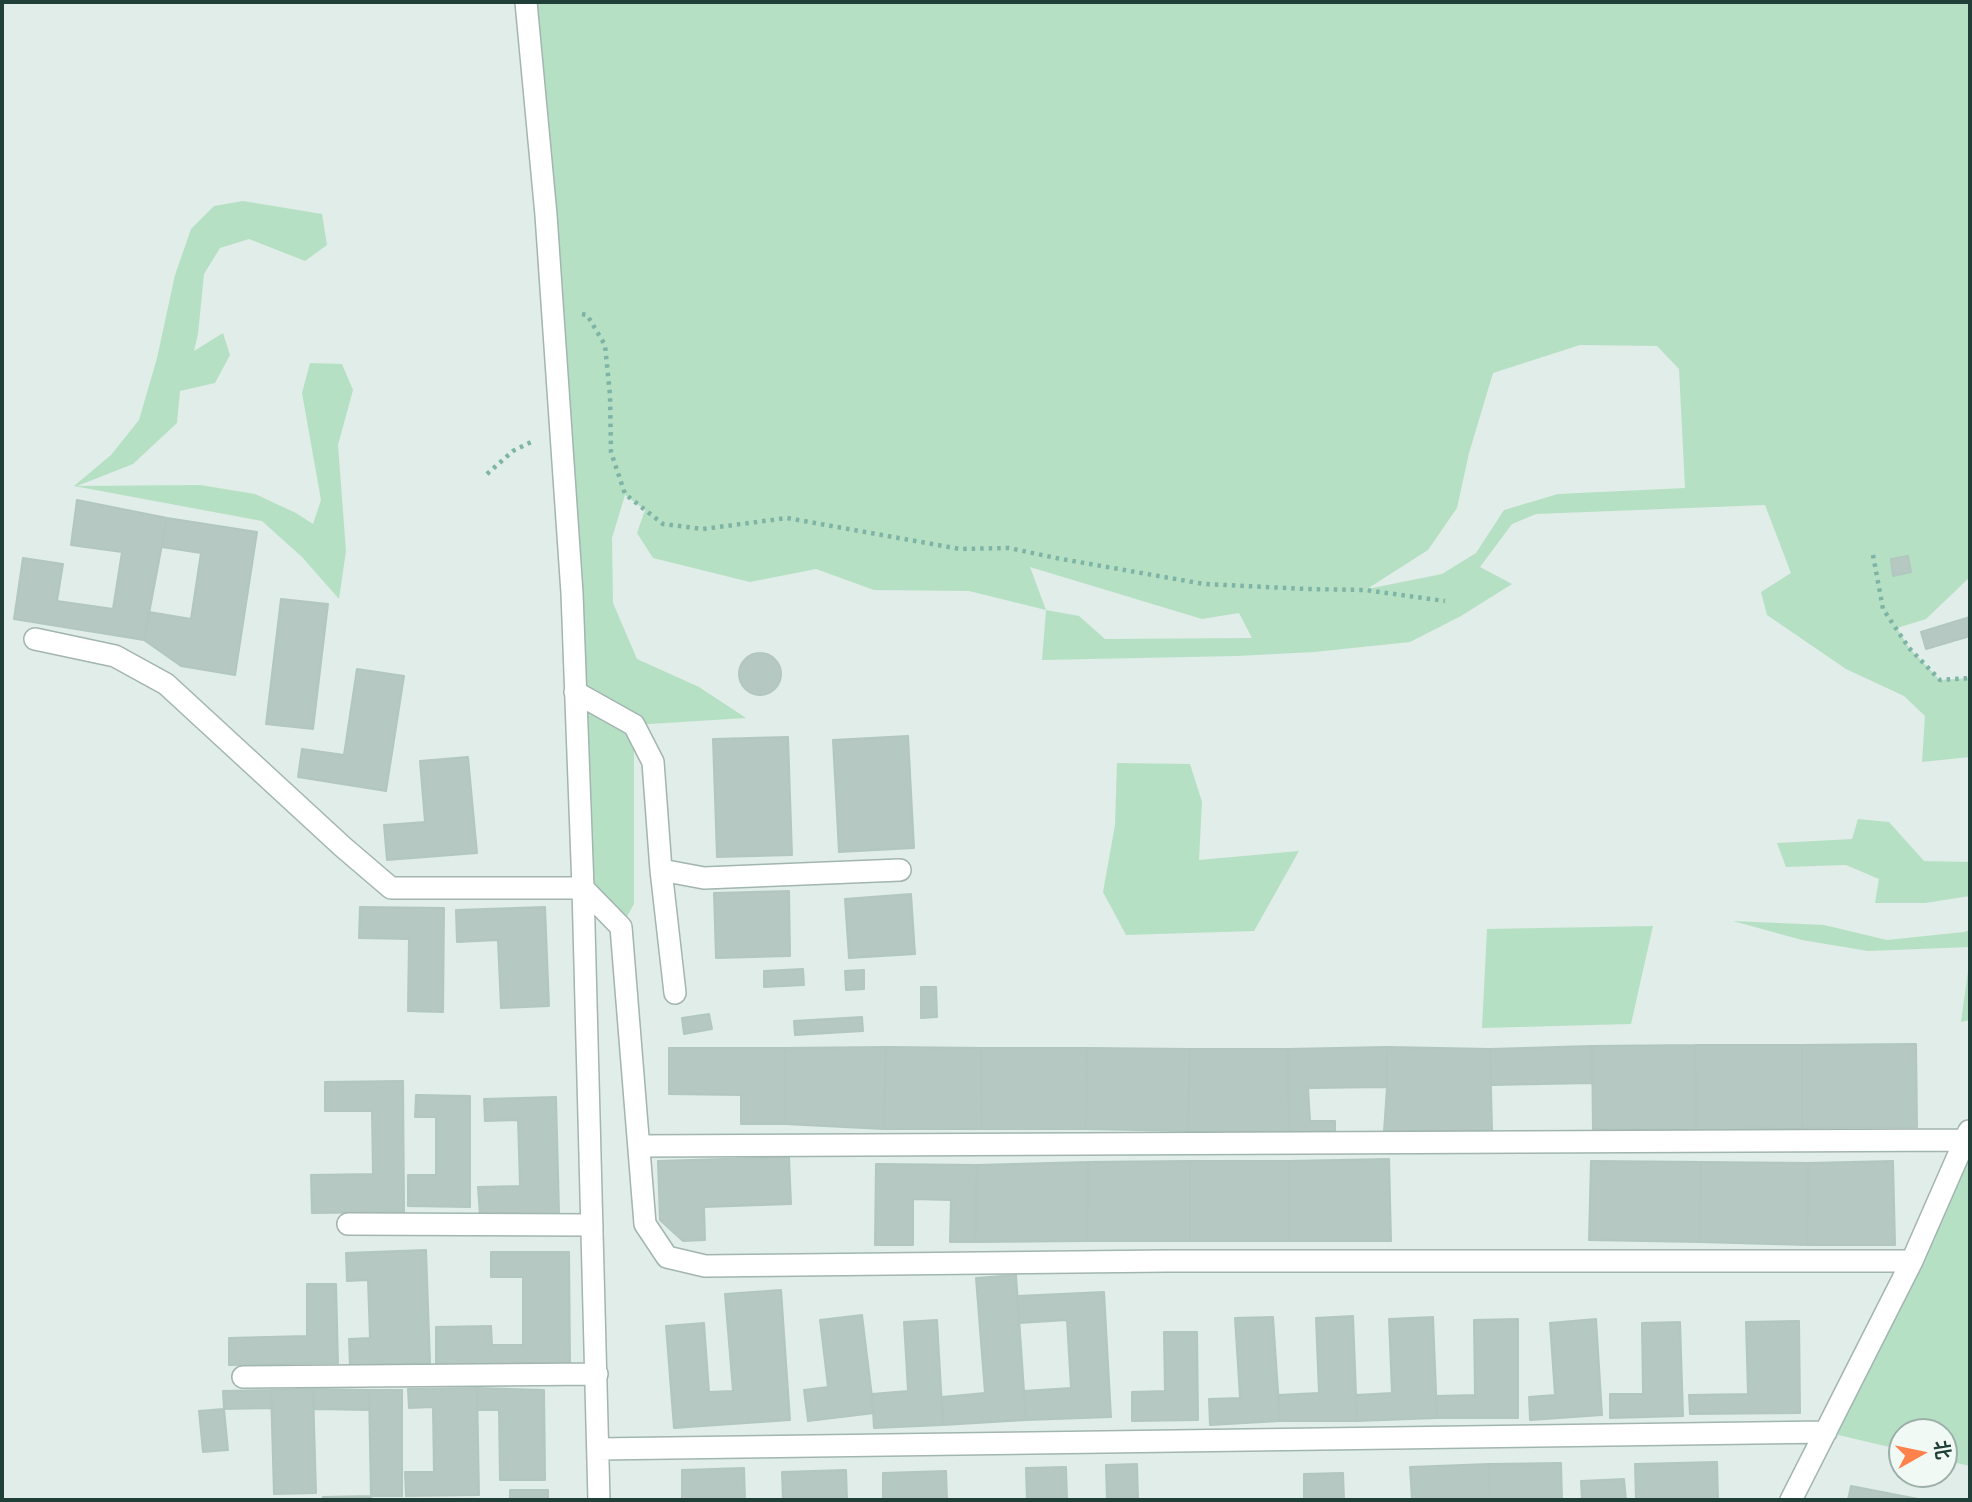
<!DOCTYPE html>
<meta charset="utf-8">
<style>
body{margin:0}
#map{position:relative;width:1972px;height:1502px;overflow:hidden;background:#e0ede8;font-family:"Roboto Condensed","Noto Sans SC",sans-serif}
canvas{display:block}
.frame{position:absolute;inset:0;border:4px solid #1f3f38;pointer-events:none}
.north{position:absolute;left:1888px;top:1418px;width:70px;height:70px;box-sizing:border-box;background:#f1f9f5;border:2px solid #9dafa9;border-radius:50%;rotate:81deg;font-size:19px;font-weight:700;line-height:28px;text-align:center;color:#1f3f38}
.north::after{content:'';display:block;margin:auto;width:24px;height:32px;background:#ff814c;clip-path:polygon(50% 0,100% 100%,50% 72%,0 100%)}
</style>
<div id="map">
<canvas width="1972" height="1502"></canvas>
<div class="frame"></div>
<div class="north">北</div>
</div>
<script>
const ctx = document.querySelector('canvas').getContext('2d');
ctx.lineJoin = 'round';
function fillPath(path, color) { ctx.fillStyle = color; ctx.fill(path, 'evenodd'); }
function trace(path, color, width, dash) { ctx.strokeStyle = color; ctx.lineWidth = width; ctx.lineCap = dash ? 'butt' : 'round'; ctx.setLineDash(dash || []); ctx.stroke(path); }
const green = new Path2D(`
 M526 2H1970V577L1926 619 1897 628 1909 648 1940 680 1970 678V757L1922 762 1925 716 1904 696 1846 669 1767 615 1761 592 1791 573 1765 505 1536 514 1512 524 1480 567 1512 584 1461 616 1410 642 1314 652 1237 656 1042 660 1046 610 969 591 874 590 816 569 750 582 653 558 637 533 645 510 625 495 612 538 613 603 637 659 699 687 746 718 634 725V904L621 927 583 888ZM1580 345 1657 346 1679 369 1685 488 1558 494 1504 510 1476 553 1442 574 1367 589 1428 550 1457 508 1469 453 1493 373ZM1030 567 1202 619 1239 613 1252 638 1105 639 1079 616 1046 610Z
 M243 201 322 214 327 245 305 261 249 239 220 248 204 274 198 334 194 351 223 333 230 355 215 383 180 391 177 423 133 464 77 486 200 485 255 494 296 513 313 524 321 500 302 393 310 363 342 364 353 390 338 445 346 551 339 599 302 557 262 521 74 486 111 455 139 420 157 358 175 275 191 229 214 206Z
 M1117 763 1190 764 1202 802 1199 860 1299 851 1254 931 1126 935 1103 892 1115 825Z
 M1858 819 1889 822 1924 861 1970 862V896L1925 903H1875L1879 879 1846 865 1786 867 1777 843 1852 839Z
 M1733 921 1824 925 1887 940 1964 932 1970 930V947L1868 951 1802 940Z
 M1653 926 1631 1024 1482 1028 1487 929Z
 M1970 957V1020L1961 1022Z
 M1970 1129V1466L1944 1460V1432H1902V1450L1826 1432Z`);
const building = new Path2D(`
 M77 500 167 518 144 640 14 619 23 558 63 564 57 601 113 609 122 552 71 545Z
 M167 518 257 532 235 675 181 666 144 640 149 612 191 619 201 553 162 547Z
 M1908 556 1911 572 1893 576 1891 559Z
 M281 599 328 604 313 729 266 724Z
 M1970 617V636L1926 649 1921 632Z
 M739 674a21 21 0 1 1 42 0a21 21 0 1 1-42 0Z
 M357 669 404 676 386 791 298 777 302 749 344 755Z
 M908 736 914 848 839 852 833 740Z
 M788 737 792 855 717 857 713 739Z
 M468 757 477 853 387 860 384 825 425 822 420 761Z
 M789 891 790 956 716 958 714 893Z
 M911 894 915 954 849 958 845 899Z
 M360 907 444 908 443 1012 408 1011 409 939 359 938Z
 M545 907 549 1006 501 1008 498 940 457 942 456 910Z
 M803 969 804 985 764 987V971Z
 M864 970V989L846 990 845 971Z
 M921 987H936L937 1017 921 1018Z
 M709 1014 712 1029 684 1034 682 1018Z
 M862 1017 863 1031 795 1035 794 1021Z
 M1916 1044 1917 1127 1802 1128V1045Z
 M1695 1045H1802V1128L1696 1129Z
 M1695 1045 1696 1129H1593L1592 1046Z
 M1592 1046V1083L1491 1085 1490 1049Z
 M886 1047 981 1048 982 1129H884Z
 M886 1047 884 1129 785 1124V1048Z
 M1387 1047 1490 1049 1492 1130 1384 1132 1387 1087Z
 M1387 1047V1087L1308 1088 1310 1121H1335V1131L1289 1132 1288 1049Z
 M669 1048H785V1124H741V1095L669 1094Z
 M981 1048H1087L1086 1129H982Z
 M1087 1048 1190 1049 1188 1131 1086 1129Z
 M1190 1049H1288L1289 1132 1188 1131Z
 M403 1081 404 1212 312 1213 311 1175 373 1174 372 1111H325V1082Z
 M416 1095 470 1096V1207L408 1206V1175H436V1117H415Z
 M556 1097 559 1213 480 1216 478 1187 520 1186 518 1120 485 1121 484 1099Z
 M789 1157 791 1204 704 1207 705 1240 683 1241 660 1220 658 1161Z
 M1389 1159 1391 1241H1289V1161Z
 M1190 1161H1289V1241H1190Z
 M1190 1161V1241H1087L1088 1162Z
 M1591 1161 1701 1162 1700 1242 1589 1240Z
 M1893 1161 1895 1245H1807L1808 1163Z
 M1088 1162 1087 1241 975 1242 977 1165Z
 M1701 1162 1808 1163 1807 1245 1700 1242Z
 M876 1164 977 1165 975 1242H950L951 1200 913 1199V1245H875Z
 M426 1250 430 1363 350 1366 349 1339 370 1338 368 1280 347 1281 346 1253Z
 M491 1252H569L570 1364H436V1327L491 1326 492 1345H523V1277H491Z
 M1016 1275 1026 1420 943 1425 942 1397 985 1393 976 1278Z
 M307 1284H336L338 1363 229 1365V1338L307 1336Z
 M781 1290 790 1420 674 1428 666 1326 704 1323 709 1392 733 1391 725 1294Z
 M1104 1292 1111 1417 1026 1420 1024 1391 1071 1388 1067 1320 1019 1323 1017 1296Z
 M862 1315 874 1413 808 1421 804 1390 828 1387 820 1320Z
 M1353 1316 1357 1421H1280L1278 1395 1319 1393 1316 1318Z
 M1273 1317 1280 1421 1210 1425 1209 1399 1240 1398 1235 1318Z
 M1433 1317 1437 1418 1357 1421 1356 1395 1392 1393 1389 1319Z
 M1518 1319V1418H1437L1436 1396 1475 1395 1474 1320Z
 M1596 1319 1602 1415 1530 1420 1529 1397 1555 1395 1550 1323Z
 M937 1320 943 1425 874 1428 872 1394 908 1391 904 1322Z
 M1799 1321 1800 1413 1690 1414 1689 1395 1748 1394 1746 1322Z
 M1680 1322 1683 1416 1610 1418V1394H1643L1642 1323Z
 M1164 1332H1197L1198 1420 1132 1421V1392L1165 1391Z
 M477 1388 544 1390 545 1480H500L499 1410H477Z
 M477 1388 479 1495 406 1496 405 1472H434L433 1407 409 1408 408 1389Z
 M313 1389 369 1390V1410L314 1409Z
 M313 1389 316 1493 274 1494 271 1390Z
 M271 1390V1408L224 1409 223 1391Z
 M369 1390H402V1496H371Z
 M224 1409 228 1450 203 1452 199 1411Z
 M1717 1462 1718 1500H1636L1635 1464Z
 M1561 1463 1562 1500H1490L1489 1464Z
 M1137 1464 1138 1500H1107L1106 1465Z
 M1489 1464 1490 1500H1412L1410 1467Z
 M1066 1467 1067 1500H1027L1026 1468Z
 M744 1468 745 1500H682V1470Z
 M846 1470 847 1500H783L782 1472Z
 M946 1471 947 1500H883V1473Z
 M1343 1473 1344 1500H1304V1474Z
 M1624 1479 1626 1500H1582L1581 1481Z
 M1851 1486 1923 1500H1848Z
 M510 1490H548V1500H510Z
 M371 1496V1500H323V1497Z`);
const path = new Path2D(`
 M582 314 587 315 605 345 610 395 611 452 625 494 663 524 703 529 787 518 960 549 1009 548 1056 558 1204 584 1307 589 1365 590 1445 601
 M487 474 513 451 533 441
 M1873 555 1883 609 1909 648 1940 680 1970 678`);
const minor = new Path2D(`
 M526 2 546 215 572 593 583 888 599 1500
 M35 639 115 656 166 684 343 847 391 888H583L621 927 645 1224 667 1257 705 1266 1167 1261H1912
 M575 692 634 725 653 762 661 870 704 878 900 870
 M661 870 675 993
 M639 1146 1965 1140
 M348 1224 592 1225
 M243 1377 597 1374
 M598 1449 1826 1432
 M1791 1500 1912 1261 1969 1131`);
fillPath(green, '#b6e0c4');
fillPath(building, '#b5c8c1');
trace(building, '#b2c7bf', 2);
trace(minor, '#a2b5b0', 24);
trace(path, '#7db4a5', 4.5, [3.5, 5]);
trace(minor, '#fff', 21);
</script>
